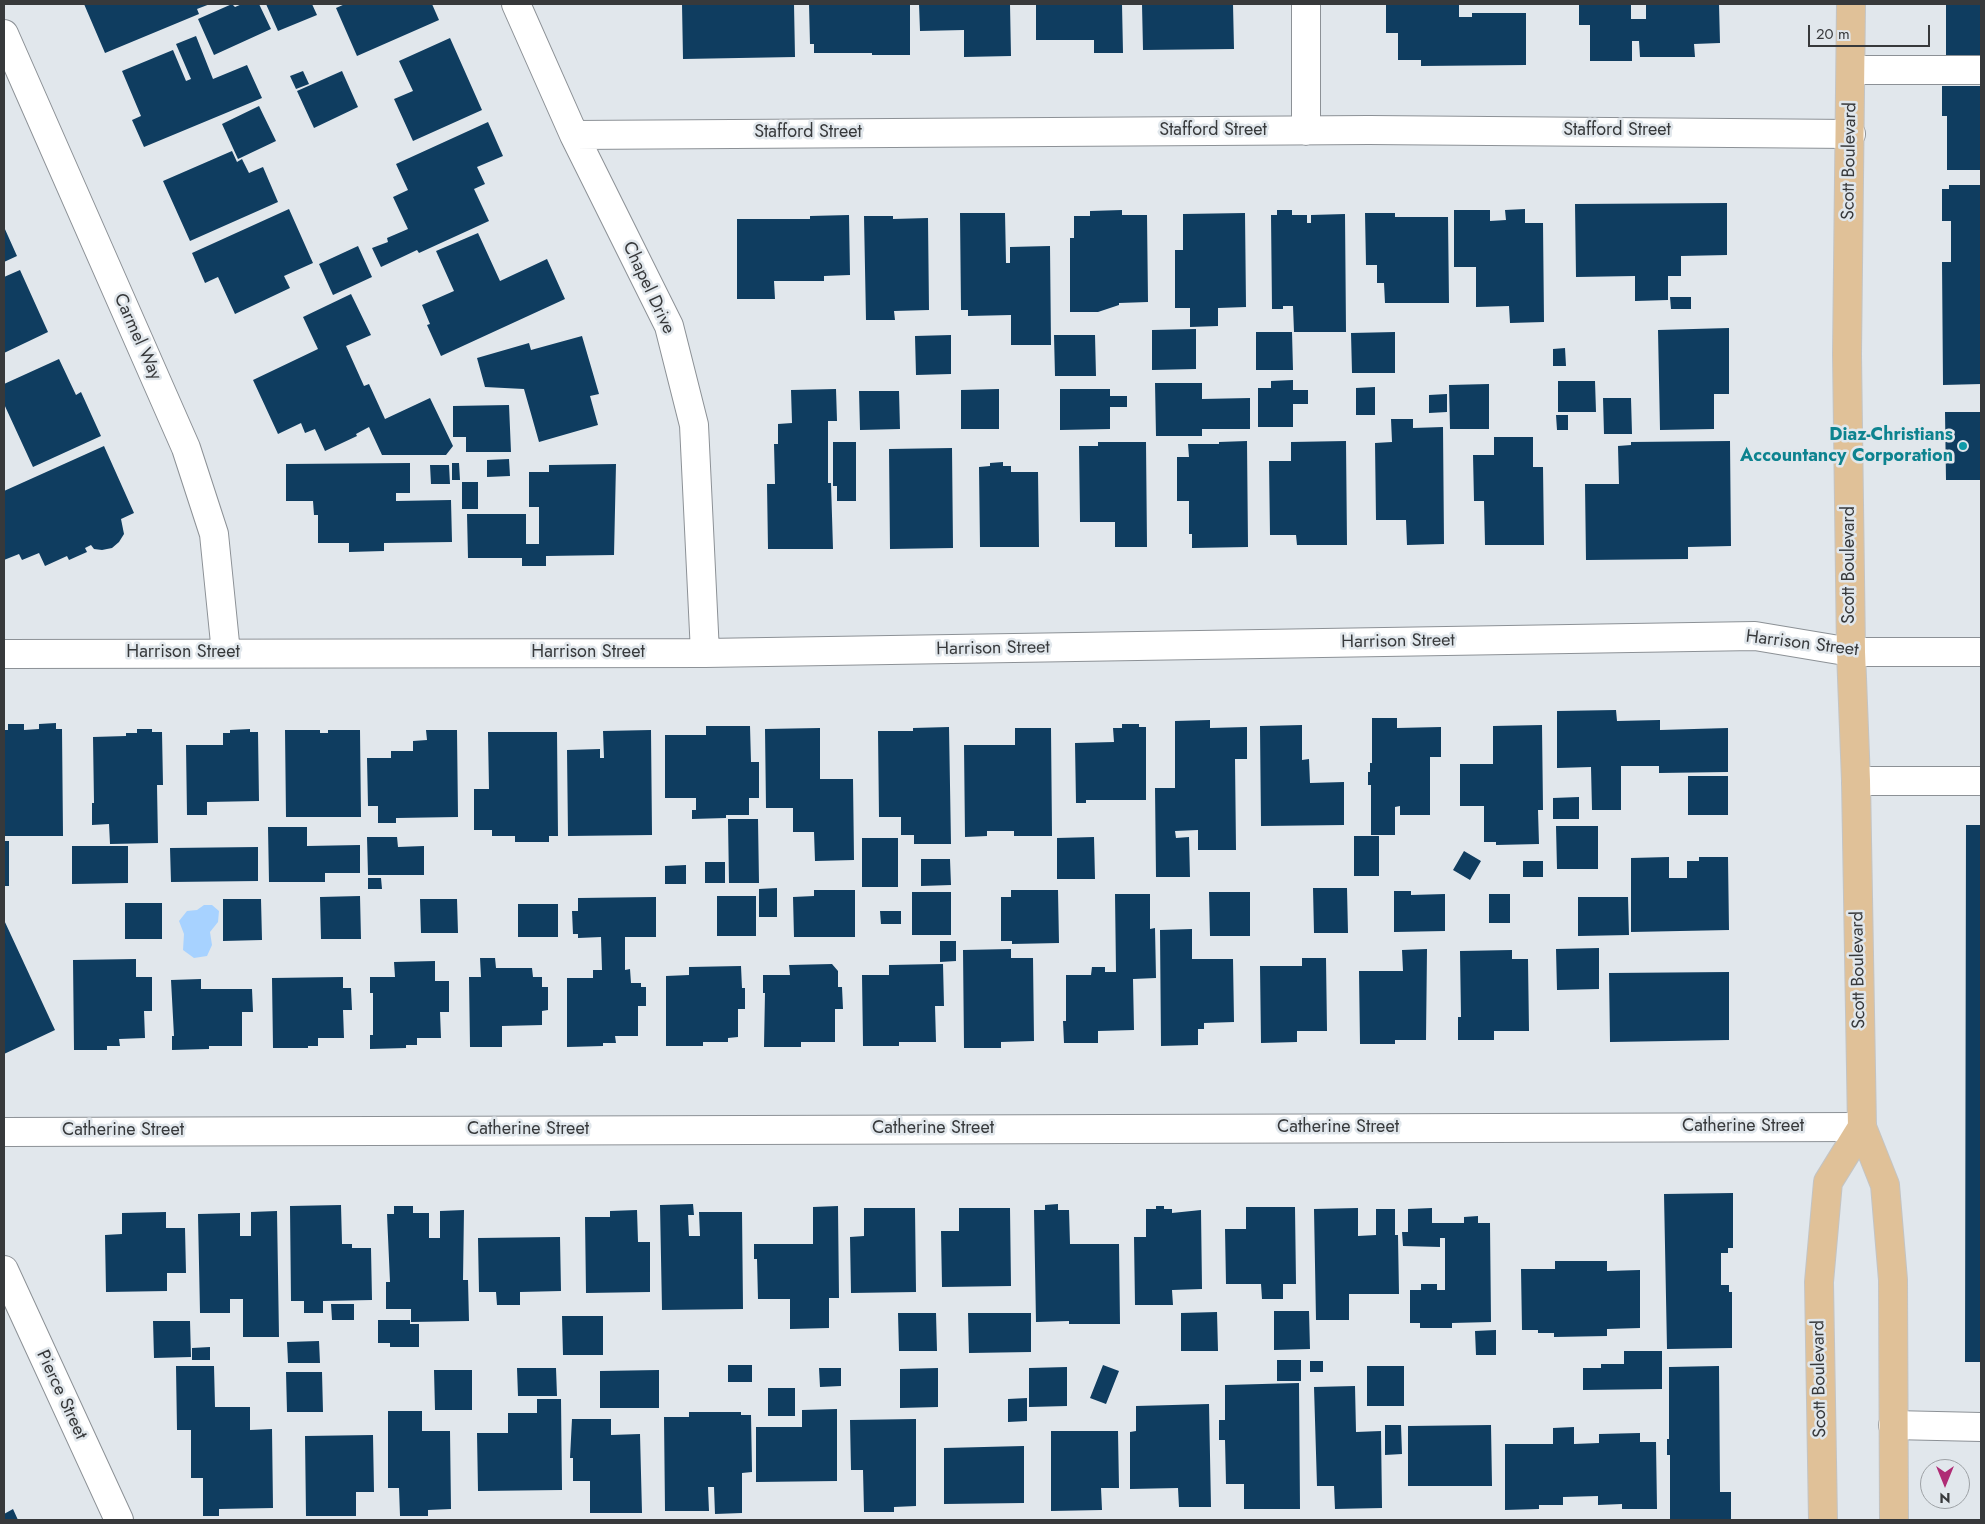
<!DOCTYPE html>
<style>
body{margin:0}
#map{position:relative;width:1985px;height:1524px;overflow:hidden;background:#e1e7ec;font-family:Jost,sans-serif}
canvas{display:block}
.frame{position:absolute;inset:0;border:5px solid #37393b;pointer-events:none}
.north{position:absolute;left:1920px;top:1459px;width:50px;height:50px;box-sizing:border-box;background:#e1e7ec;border:1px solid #9da1a5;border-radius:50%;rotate:180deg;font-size:14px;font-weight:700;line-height:20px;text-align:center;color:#37393b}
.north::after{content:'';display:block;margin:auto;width:18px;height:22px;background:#af2c75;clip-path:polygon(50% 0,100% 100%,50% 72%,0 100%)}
.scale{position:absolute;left:1808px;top:25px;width:122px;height:22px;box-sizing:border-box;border:2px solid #37393b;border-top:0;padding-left:6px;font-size:15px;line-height:18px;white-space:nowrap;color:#37393b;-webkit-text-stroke:4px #e1e7ec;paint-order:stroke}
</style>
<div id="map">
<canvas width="1985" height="1524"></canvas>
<div class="frame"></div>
<div class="north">N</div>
<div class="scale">20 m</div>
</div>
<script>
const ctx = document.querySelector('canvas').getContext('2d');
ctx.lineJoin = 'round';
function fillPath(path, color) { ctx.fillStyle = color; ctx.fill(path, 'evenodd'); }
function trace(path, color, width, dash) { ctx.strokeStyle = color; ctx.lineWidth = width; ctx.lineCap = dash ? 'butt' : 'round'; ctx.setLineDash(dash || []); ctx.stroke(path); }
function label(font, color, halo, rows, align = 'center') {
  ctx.font = font + ' Jost,sans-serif'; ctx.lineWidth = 5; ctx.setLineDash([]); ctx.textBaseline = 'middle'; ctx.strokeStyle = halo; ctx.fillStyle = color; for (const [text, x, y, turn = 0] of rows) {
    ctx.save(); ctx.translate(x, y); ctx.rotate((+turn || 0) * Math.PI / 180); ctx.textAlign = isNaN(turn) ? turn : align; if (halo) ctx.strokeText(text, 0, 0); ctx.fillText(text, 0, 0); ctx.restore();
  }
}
const water = new Path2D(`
 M204 905H212L219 911 218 922 210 932 212 945 207 956 194 958 183 950 184 934 179 921 187 911 197 910Z`);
const building = new Path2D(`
 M84 4H210L197 9 199 14 105 53Z
 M232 4 235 7 242 4H259L271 29 214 55 198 19Z
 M266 4H312L317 15 278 31Z
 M345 4H432L439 20 357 56 336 8Z
 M682 4H794L795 57 683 59Z
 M809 4H910V55H872V53H814V44H810Z
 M919 4H1010L1011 56 964 57V30L920 31Z
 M1036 4H1122L1123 53H1094V40H1036Z
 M1142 4H1233L1234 49 1143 50Z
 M1386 4H1459V17H1472V13H1526V65L1421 66V60H1398V33H1386Z
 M1579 4H1631V19H1646V4H1719L1720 43 1694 44 1695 57H1640L1639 41H1632V61H1590V25H1579Z
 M1946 4H1981V55H1946Z
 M196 36 213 79 247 65 262 98 144 147 132 120 141 116 122 71 173 50 186 81 191 79 176 44Z
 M450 38 482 110 413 141 394 99 413 91 399 61Z
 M303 71 309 84 296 89 290 76Z
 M342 71 358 107 314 128 297 91Z
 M1942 86H1981V170H1947V116H1942Z
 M259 106 276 141 238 159 222 124Z
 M488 122 503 156 477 167 485 184 474 189 489 221 419 253 417 250 381 267 372 248 388 242 387 238 408 229 393 197 408 190 396 164Z
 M232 151 237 162 242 159 249 173 263 167 278 202 190 241 163 181Z
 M1949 185H1981V384L1943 385 1942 262H1951V221H1942V189H1949Z
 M1727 203V255L1681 256V276H1668V300L1635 301V276L1576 277 1575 204Z
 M289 209 313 263 284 276 290 288 235 314 218 277 205 283 192 253Z
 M1525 209V223H1543L1544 322 1510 323 1509 306 1476 307V267H1454V210H1490V221L1506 220 1505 210Z
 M1122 210V215H1147L1148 302 1119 303V305L1098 312H1070V238H1074V216H1090V211Z
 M1277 210H1292V215H1307V223H1311V215L1345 214 1346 332H1294L1293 306H1283V309H1272L1271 215H1277Z
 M960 213H1005L1006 263H1010V247L1050 246 1051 345H1011V315L968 316V310H961Z
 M1245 213 1246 307 1218 308V326L1190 327V308H1175V250H1183V214Z
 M1365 213H1395V217H1448L1449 303H1385L1384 283H1377V265H1366Z
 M849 215 850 275 824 276V281H774L775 299H737V219H810V216Z
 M864 216H893V219L928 218 929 310 894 311 895 320H866Z
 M4 227 17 256 4 262Z
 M478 233 500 281 547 259 565 299 441 356 427 325 430 324 422 305 454 291 436 251Z
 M358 246 372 277 333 295 319 264Z
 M20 270 48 332 4 353V277Z
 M351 294 371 335 346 346 364 386 369 384 385 419 430 398 453 446 446 455H382L369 427 356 434 357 436 325 451 315 429 305 433 301 423 278 434 253 380 318 349 303 317Z
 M1670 297H1691V309H1671Z
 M1729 328V394H1714V429L1660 430 1658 330Z
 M1196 329V369L1152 370V330Z
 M1256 332H1292L1293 370H1256Z
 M1395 332V373H1352L1351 333Z
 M951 335V374L916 375 915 336Z
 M1054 335H1095L1096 376H1055Z
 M582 336 599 394 590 396 598 425 539 442 524 389 485 387 477 358 529 343 531 350Z
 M1565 348 1566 366H1553V349Z
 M59 359 76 395 81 392 101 436 33 467 4 404V384Z
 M1293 380V390H1308V404H1293V427H1258V388H1271V381Z
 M1558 381H1595L1596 412H1558Z
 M1155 383H1202V399L1250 398V429H1202V436H1156Z
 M1489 384V429H1450L1449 385Z
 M1375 387V415H1356V388Z
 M836 389 837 421H828V483H831L833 549H768L767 484H775L774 444H778V424L792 423 791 390Z
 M999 389V429H961V390Z
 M1060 389H1110V396H1127V407H1110V429L1060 430Z
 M859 391H899L900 429 860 430Z
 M1447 394V412L1429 413V395Z
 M1603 398H1631L1632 434H1604Z
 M509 405 511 452H466V437H453V406Z
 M1945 412H1981V480H1946Z
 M1556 415H1568V430H1557Z
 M1391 419H1413V428L1443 427 1444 544 1407 545 1406 520H1376L1375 443 1392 442Z
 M1494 437H1533V467H1543L1544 545H1485L1484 501H1474L1473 455H1494Z
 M1247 441 1248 547 1192 548V534H1189V501H1177V457H1189L1188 444H1219V442Z
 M1346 441 1347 545H1297L1296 535H1270L1269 461H1291V442Z
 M1730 441 1731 546 1688 547V559L1586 560 1585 484H1619L1618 446 1631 445V442Z
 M833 442H856V501H837V486H833Z
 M1098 442H1146L1147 547H1115V522H1080L1079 446H1098Z
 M104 446 134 513 121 519 124 534 119 542 112 548 102 550 94 549 91 545 85 548 87 552 69 560 67 556 45 566 39 553 22 560 19 554 4 560V491Z
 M952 448 953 548 890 549 889 449Z
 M509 459 510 476 487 477V460Z
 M1003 462V466H1011V472H1038L1039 547H980L979 467 990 466V463Z
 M410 463V493H396V501L451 500 452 542 384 543V551L349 552V543H318V515H314L313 501H286V464Z
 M452 463H459L460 480H452Z
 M616 464 614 555 546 556V566H522V558H468L467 514H526V544H539V507H529V472H549V465Z
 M430 465H449L450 484H431Z
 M462 482H478V509H462Z
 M1616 710 1617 721 1660 720V730L1728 728V772L1659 773V766H1621V810H1592L1591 767 1557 768V711Z
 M1372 718H1397V728L1441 727V757H1430V815H1400V806L1395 807V835H1371V785H1368V772H1370V763H1372Z
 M1210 720V728L1247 727V759H1235L1236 850H1198V830L1175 831 1176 838 1189 837 1190 877H1156L1155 788H1175V721Z
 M56 723V729H62L63 836H4V730H8V724H24V730L39 729V724Z
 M1122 724H1139V727H1146V800H1086V803H1076L1075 743 1114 742 1113 728H1122Z
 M1302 725V760L1309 759 1310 783 1344 782V825L1261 826 1260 726Z
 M1542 725 1543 810H1538L1539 844 1496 845V842H1484V806H1460V764H1493V726Z
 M706 726H750L751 762H759V798H749V815H726V818L692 819V810H696V798H665V735H706Z
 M949 727 951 844H914V835H901V817H879L878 731H913V728Z
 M820 728V779H853L854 860 815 861 814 832H793V808H766L765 729Z
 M1015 728H1051L1052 836H1014V831H987V836L965 837 964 745H1015Z
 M137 729H152V732H162L163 785H157L158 843 110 844 109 824 92 825V803H94L93 737 126 736V733H137Z
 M250 729V732H258L259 801 207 802V815H187L186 745H223V733H230V730Z
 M285 730H320V733H328V730H360L361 817H286Z
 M426 730H457L458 817 396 818V823H378V806H368L367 758H391V751H413V741L427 740Z
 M651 730 652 835 568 836 567 750 600 749V758H604L603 731Z
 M488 732H557L558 836H549V842H515V836H492V830H474V789H489Z
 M1688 776H1728V815H1688Z
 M1579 797V819H1553V798Z
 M728 819H758L759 883H729Z
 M1966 825H1981V1362H1965Z
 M1556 826H1598V869H1557Z
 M268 827H307V846L360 845V873H325V882H269Z
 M1354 836H1379V876H1354Z
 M367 837H397L398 847 424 846V875H368Z
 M1094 837 1095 879H1057V838Z
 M862 838H898V887H862Z
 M4 841H9V886H4Z
 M72 846H128V883L72 884Z
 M258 847V881L171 882 170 848Z
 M1464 851 1481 861 1470 880 1453 870Z
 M1669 857V878H1687V861H1699V857H1728L1729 930 1631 932V858Z
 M921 859H950L951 885 921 886Z
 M1523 861H1543V877H1523Z
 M705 862H725V883H705Z
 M686 865V884H665V866Z
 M368 878H381L382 889H368Z
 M777 888V917H759V889Z
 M1313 888H1347L1348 933H1314Z
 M814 890H855V937H794L793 897 814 896Z
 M1011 890H1058L1059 943 1012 944V941H1001V897H1011Z
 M1394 891H1411V895L1445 894V931L1394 932Z
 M912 892H951V935H912Z
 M1209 892H1250V936H1210Z
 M1115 894H1150V929L1155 928 1156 978 1133 979 1134 1030 1098 1031V1043H1064L1063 1021H1066V975H1091L1092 967H1105V972H1116Z
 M1489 894H1510V923H1489Z
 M360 896 361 939H321L320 897Z
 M717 896H756V936H717Z
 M656 897V937H625V970L630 969 631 983H641V987H646V1006H638V1036H615L616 1043H603V1046L567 1047V978H593V970H602L601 937 578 938V934H573L572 911H578V898Z
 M1578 897H1628L1629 935 1578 936Z
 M223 899H261L262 940 223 941Z
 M420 899H457L458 933H421Z
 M125 903H162V939H125Z
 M518 904H558V937H518Z
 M880 911H901V924H881Z
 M4 920 55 1030 4 1054Z
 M1192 929V959H1233L1234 1022 1204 1023V1029H1198V1045L1161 1046 1160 930Z
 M940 941H956V961L940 962Z
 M1599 948V989L1557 990 1556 949Z
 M1011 949V958H1033L1034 1041 1001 1042V1048H964L963 950Z
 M1427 949 1426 1040H1395V1044H1360L1359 971H1403L1402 950Z
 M1512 950V959H1528L1529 1031H1494V1040H1458V1017H1461L1460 951Z
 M480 958H495L496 968H532L533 977H542V987H548V1010L542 1011V1025L502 1026V1047H470L469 977H481Z
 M1302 958H1326L1327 1031H1297V1042L1261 1043 1260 966H1302Z
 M136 959V977H152V1011H144L145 1038 119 1039 120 1046H107V1050H74L73 960Z
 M435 961V981H449V1012H440L441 1038H417V1045H406V1048L370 1049V1035H373V993H370V977H395L394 962Z
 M832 964 838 971V987H842L843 1009H835V1042H801V1047H764L765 993H763V975H790L789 965Z
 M943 964 944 1006H935L936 1042H899V1046H863L862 975H889V965Z
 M741 966 742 988H745V1009H738V1037L728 1038V1042H703V1046H666V976L689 975V967Z
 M1729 972V1040L1610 1042 1609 973Z
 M343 977V988H351L352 1010H343L344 1038H318V1046H308V1048H273L272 978Z
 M201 979V989H252L253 1012H242V1046H209V1049L172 1050V1036H174L171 980Z
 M1733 1193V1248H1728V1253H1721V1285H1729V1292H1732V1348L1667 1349 1664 1194Z
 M693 1204 694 1215H688L689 1236H700L699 1212H742L743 1309 662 1310 660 1205Z
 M1058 1204V1210H1069L1070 1244H1119L1120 1324H1069V1321L1036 1322 1034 1210H1045V1205Z
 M341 1205 342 1244H352V1248H371L372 1300 323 1301V1313H304V1301H291L290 1206Z
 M394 1206H413V1213H429V1238H440V1211L464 1210 463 1280H468L469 1321 411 1322V1309H386V1282H390L387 1214H394Z
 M838 1206 839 1298H829V1328L790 1329V1299H758L757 1259H754V1244H813V1207Z
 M1156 1206H1164V1209H1172V1213L1201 1210 1202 1289 1172 1290 1173 1305H1135L1134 1237H1146V1209H1156Z
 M1246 1207H1295L1296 1284H1283V1299H1262L1261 1284H1226L1225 1229H1246Z
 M864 1208H915L916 1292 851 1293 850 1237 864 1236Z
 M959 1208H1010L1011 1286 942 1287 941 1231H959Z
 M1358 1208V1236L1376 1235V1209H1395V1235H1398L1399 1294H1349V1320H1316L1314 1209Z
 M1432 1208V1223H1464V1217L1478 1216V1223H1490L1491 1322 1452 1323V1328H1420V1323H1410V1290H1421V1284H1437V1290H1445V1238H1440V1247L1403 1246 1402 1232H1408V1209Z
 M637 1210 638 1242H650V1292L586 1293 585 1217H610V1211Z
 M277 1211 279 1337H243V1299H230V1313H200L198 1214 240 1213V1236H251V1212Z
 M166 1212V1228H185L186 1273H167V1291L106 1292 105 1235 122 1234V1213Z
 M560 1237 561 1291 520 1292V1305H497L496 1292H479L478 1238Z
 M1555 1261H1607V1271L1640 1270V1328L1607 1329V1336L1554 1337V1333H1538V1330H1522L1521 1269H1555Z
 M331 1304H354V1320H332Z
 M1274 1311H1309L1310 1349 1274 1350Z
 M1217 1312 1218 1351H1181V1313Z
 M898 1313H936L937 1351H899Z
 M968 1313H1031V1352L969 1353Z
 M562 1316H603V1355H563Z
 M378 1320H410V1324H419V1347H390V1343H378Z
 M153 1321H190L191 1357 154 1358Z
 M1496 1330V1355H1476L1475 1331Z
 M319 1341 320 1363H288L287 1342Z
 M210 1347V1360H192V1348Z
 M1624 1351H1662V1389L1583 1390V1368H1601V1364H1624Z
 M1277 1360H1301V1381H1277Z
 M1310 1361H1323V1372H1310Z
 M728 1365H752V1382H728Z
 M1103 1365 1119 1371 1106 1404 1090 1398Z
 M176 1366H214L215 1407H250V1430L272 1429 273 1508 219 1509V1516H203V1478H191V1430H177Z
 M1367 1366H1404V1406H1367Z
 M1719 1366 1720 1492H1731V1520H1670V1455H1667V1439H1669V1367Z
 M1067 1367V1406L1029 1407V1368Z
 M517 1368H556L557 1396H518Z
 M819 1368H841V1386L820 1387Z
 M938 1368V1407L900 1408V1369Z
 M434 1370H472V1410H435Z
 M659 1370V1408H600V1371Z
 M286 1372H322L323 1412H287Z
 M1299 1383 1300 1509H1244V1484H1226L1225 1440H1219V1420H1225V1385Z
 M1355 1386 1356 1432 1381 1431 1382 1508 1335 1509 1334 1486H1317L1314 1387Z
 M768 1388H795V1416H768Z
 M1027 1398V1421L1008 1422V1399Z
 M537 1399H561L562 1490 478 1491 477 1433H508V1413H537Z
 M1209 1404 1211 1507H1179L1178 1488 1130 1489V1432L1136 1431V1406Z
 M837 1409V1481L756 1482V1427H802V1410Z
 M388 1411H422V1431H450L451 1509 428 1510V1516H400L399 1488H388Z
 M689 1412H741V1415H751L752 1472 742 1473V1513L715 1514 714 1487H708L709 1511H665L664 1417H689Z
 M572 1419H611V1435L640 1434 642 1513H590V1481H573V1458H570Z
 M916 1419V1506L894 1507V1512H864L863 1470H851L850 1420Z
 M1385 1425H1401L1402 1454 1385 1455Z
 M1491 1425 1492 1486H1408V1426Z
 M1574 1427V1444L1599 1443V1434L1640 1433V1442H1656L1657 1509H1622V1504L1598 1505V1496L1563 1497V1505H1539V1509L1505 1510V1444H1553V1428Z
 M1051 1431H1118L1119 1488H1101L1102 1510 1051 1511Z
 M373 1435 374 1492H356V1516H306L305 1436Z
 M1024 1446V1503L944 1504V1448Z
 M13 1509 18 1520H4V1514Z`);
const minor = new Path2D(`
 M516 4 574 135 669 326 694 425 705 653
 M4 34 186 448 214 534 226 653
 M1851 70H1981
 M1306 131V4
 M574 135 1369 130 1851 134
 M4 654 705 653 1755 636 1851 652H1981
 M1856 781H1981
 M4 1132 1862 1127
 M4 1270 119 1520
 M1893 1425 1981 1427`);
const major = new Path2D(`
 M1851 4 1847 354 1851 652 1856 781 1862 1127 1885 1185 1893 1280 1894 1520
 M1823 1520 1819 1282 1828 1182 1862 1127`);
const markers = [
 [1963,446,5,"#0f9aa8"]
];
const streetNames = [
 ["Stafford Street",1213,131],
 ["Stafford Street",1617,131],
 ["Stafford Street",808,133],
 ["Scott Boulevard",1850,161,-89],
 ["Chapel Drive",648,288,65],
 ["Carmel Way",137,337,66],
 ["Scott Boulevard",1850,565,-90],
 ["Harrison Street",1398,642,-1],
 ["Harrison Street",1802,644,7],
 ["Harrison Street",993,649,-1],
 ["Harrison Street",183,653],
 ["Harrison Street",588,653],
 ["Scott Boulevard",1859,970,-91],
 ["Catherine Street",1743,1127],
 ["Catherine Street",1338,1128],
 ["Catherine Street",933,1129],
 ["Catherine Street",528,1130],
 ["Catherine Street",123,1131],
 ["Scott Boulevard",1820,1379,-91],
 ["Pierce Street",61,1395,65]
];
const cultureNames = [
 ["Diaz-Christians",1953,436],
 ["Accountancy Corporation",1953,457]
];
fillPath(water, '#a7d2ff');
fillPath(building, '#0f3d60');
trace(minor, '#8c9196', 30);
trace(major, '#c3c4c4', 30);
trace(minor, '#fff', 28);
trace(major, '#e0c198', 28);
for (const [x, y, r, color] of markers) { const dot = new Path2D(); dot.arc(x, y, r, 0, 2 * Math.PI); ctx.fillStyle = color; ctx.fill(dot); trace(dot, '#e1e7ec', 2); }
label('18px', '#37393b', '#e1e7ec', streetNames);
label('bold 18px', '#0d838f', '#e1e7ec', cultureNames, 'right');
</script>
